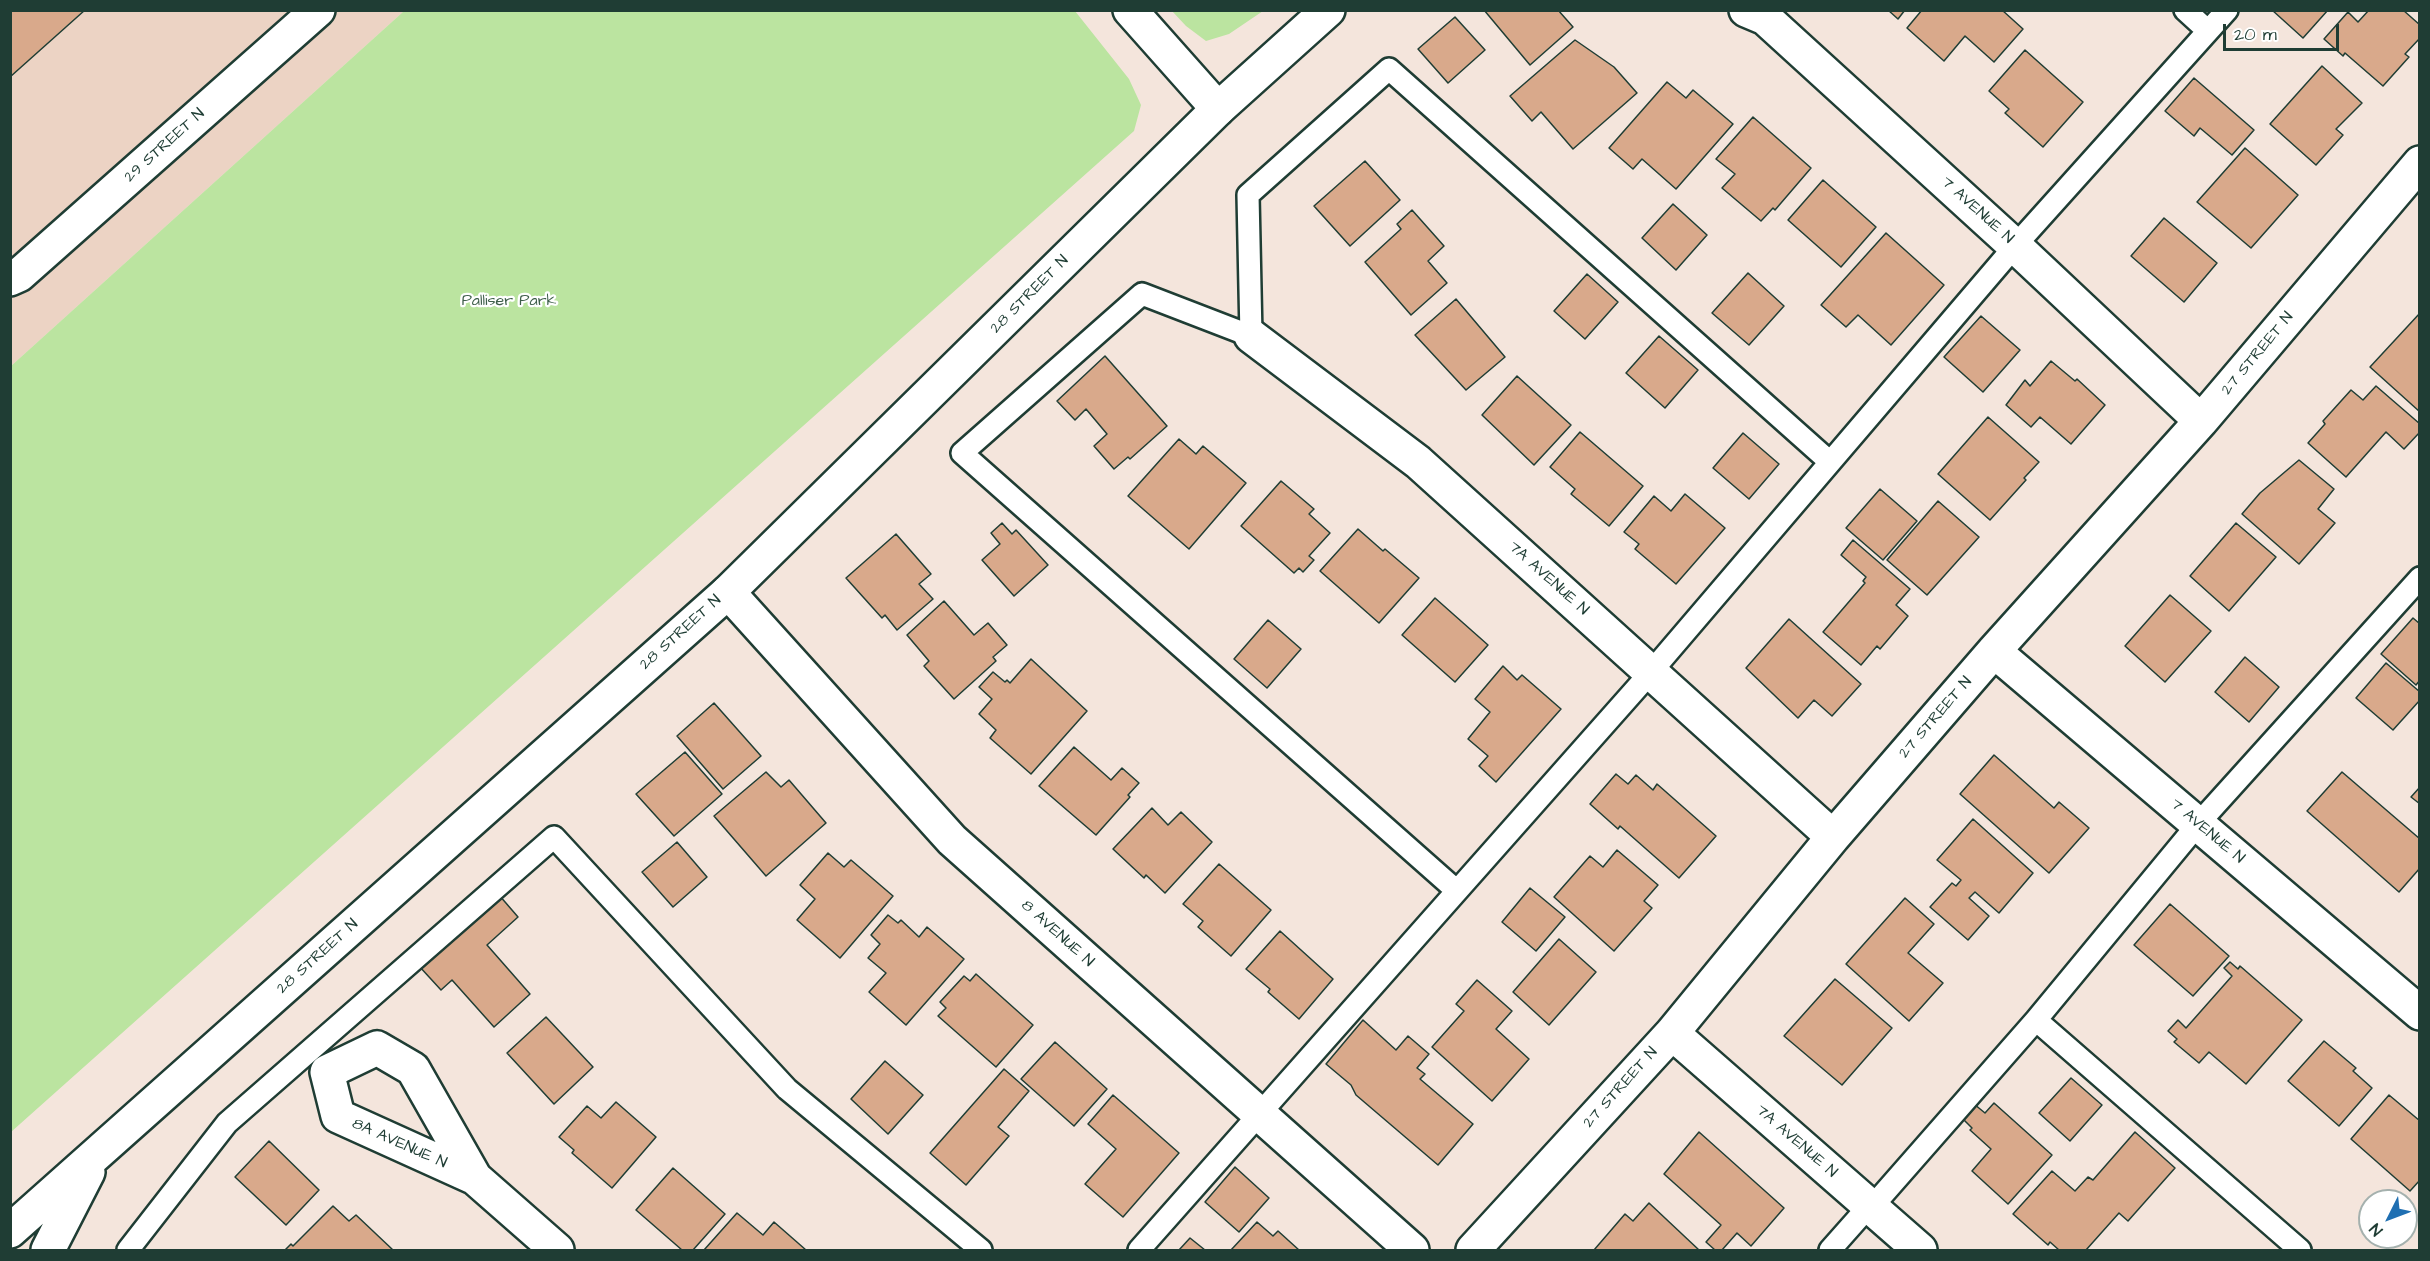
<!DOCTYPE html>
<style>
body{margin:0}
#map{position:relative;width:2430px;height:1261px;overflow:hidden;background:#f4e5dc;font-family:"Architects Daughter",sans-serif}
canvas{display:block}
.frame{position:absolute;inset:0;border:12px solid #1f3d34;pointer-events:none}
.north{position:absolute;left:2358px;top:1189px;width:60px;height:60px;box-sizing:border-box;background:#fff;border:2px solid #a5b1ae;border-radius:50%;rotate:228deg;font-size:16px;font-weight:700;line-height:24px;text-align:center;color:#1f3d34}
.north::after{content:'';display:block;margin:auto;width:21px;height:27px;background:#1f6fb2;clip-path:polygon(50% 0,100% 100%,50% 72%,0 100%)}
.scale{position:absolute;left:2223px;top:24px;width:116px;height:27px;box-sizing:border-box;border:3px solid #1f3d34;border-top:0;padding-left:8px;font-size:18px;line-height:21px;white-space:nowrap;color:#1f3d34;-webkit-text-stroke:4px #fff;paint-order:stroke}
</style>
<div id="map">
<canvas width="2430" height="1261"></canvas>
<div class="frame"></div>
<div class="north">N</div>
<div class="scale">20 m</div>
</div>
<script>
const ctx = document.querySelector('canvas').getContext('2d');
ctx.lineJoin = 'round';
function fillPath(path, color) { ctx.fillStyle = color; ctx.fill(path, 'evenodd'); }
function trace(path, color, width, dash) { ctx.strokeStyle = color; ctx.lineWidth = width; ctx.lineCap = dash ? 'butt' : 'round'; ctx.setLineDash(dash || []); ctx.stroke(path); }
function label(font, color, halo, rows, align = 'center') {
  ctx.font = font + ' "Architects Daughter",sans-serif'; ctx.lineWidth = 4.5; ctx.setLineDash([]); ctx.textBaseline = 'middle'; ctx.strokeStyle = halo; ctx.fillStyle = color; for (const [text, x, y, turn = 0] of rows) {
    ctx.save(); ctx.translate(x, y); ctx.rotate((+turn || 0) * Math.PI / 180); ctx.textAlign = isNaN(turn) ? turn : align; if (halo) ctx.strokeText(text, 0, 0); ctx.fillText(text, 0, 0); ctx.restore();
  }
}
const built = new Path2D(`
 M11 11H404L11 366Z`);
const green = new Path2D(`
 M404 11H1075L1129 79 1141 105 1134 131 11 1132V366Z
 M1172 11H1263L1229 34 1206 41 1186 26Z`);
const building = new Path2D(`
 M10 10H85L10 77Z
 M1484 10H1558L1573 27 1530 65Z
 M1888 10H1905L1898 19Z
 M1922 10H2002L2023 29 1994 62 1965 36 1944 61 1907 28Z
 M2272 10H2328L2303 38Z
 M2369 10H2403L2420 25V38L2405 54 2409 57 2383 86 2345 53 2343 56 2324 39 2348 12 2358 22Z
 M1455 17 1485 50 1448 83 1418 49Z
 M1575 40 1614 67 1637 93 1573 149 1541 112 1532 121 1510 96Z
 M2025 50 2083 102 2043 147 2005 113 2009 109 1989 91Z
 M2322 66 2362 103 2336 129 2343 135 2316 165 2270 124Z
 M2194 78 2254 130 2232 155 2200 128 2194 136 2165 111Z
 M1667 82 1686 98 1693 90 1733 124 1676 189 1642 159 1633 169 1609 148Z
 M1753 117 1811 168 1775 210 1773 208 1761 221 1722 188 1735 174 1716 159Z
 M2245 148 2298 195 2251 248 2197 202Z
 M1365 161 1400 200 1350 246 1314 206Z
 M1823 180 1876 227 1841 267 1788 220Z
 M1673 204 1707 235 1676 270 1642 238Z
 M1412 210 1444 246 1428 261 1447 283 1411 315 1365 262 1401 229 1397 224Z
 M2164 218 2217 263 2184 302 2131 256Z
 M1886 233 1944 285 1891 345 1858 315 1846 327 1821 305Z
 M1748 273 1784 306 1749 345 1712 313Z
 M1587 274 1618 302 1585 339 1554 311Z
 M1456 299 1505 357 1466 390 1415 335Z
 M2420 313V412L2370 367Z
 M1981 316 2020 350 1983 392 1944 357Z
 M1659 336 1698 370 1665 408 1626 373Z
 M1105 356 1167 426 1130 459 1128 457 1114 469 1094 446 1107 434 1086 409 1075 420 1057 401Z
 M2051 361 2075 381 2077 379 2105 405 2071 444 2040 417 2031 427 2006 405 2025 380 2030 386Z
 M1517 376 1571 425 1534 465 1482 415Z
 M2376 386 2420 424V432L2404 449 2386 432 2346 477 2308 443 2325 424 2323 421 2351 390 2363 400Z
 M1988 417 2039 462 2024 478 2026 480 1990 520 1938 474Z
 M1580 432 1643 486 1609 526 1571 494 1575 489 1550 467Z
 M1743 433 1779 464 1749 499 1713 468Z
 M1179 439 1196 454 1203 446 1246 483 1189 549 1128 496Z
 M2299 460 2334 489 2318 509 2335 523 2299 564 2242 514 2260 493Z
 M1281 481 1314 509 1309 514 1330 533 1309 556 1314 560 1303 572 1299 568 1294 573 1241 526Z
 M1880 489 1917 521 1883 560 1846 528Z
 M1685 494 1725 528 1676 584 1635 549 1639 544 1624 532 1654 496 1671 511Z
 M1938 501 1979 537 1927 595 1887 560Z
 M1002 523 1012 534 1016 530 1048 565 1014 596 982 560 1000 544 991 533Z
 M2236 523 2276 557 2229 611 2190 576Z
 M1358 529 1383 551 1385 549 1419 578 1379 623 1320 571Z
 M896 534 931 574 919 584 933 599 897 630 885 615 882 618 846 578Z
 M1853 540 1910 589 1896 605 1908 616 1880 649 1877 646 1861 665 1823 632 1865 583 1863 581 1866 577 1841 555Z
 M2170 595 2211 631 2165 682 2125 646Z
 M1435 598 1488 645 1455 682 1402 635Z
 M944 601 974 635 988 623 1007 645 993 657 996 661 954 699 924 666 929 661 907 635Z
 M2413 618 2420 624V680L2416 685 2381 654Z
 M1789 619 1861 684 1832 716 1814 700 1798 718 1746 668Z
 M1268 620 1301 649 1267 688 1234 659Z
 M2245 657 2279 687 2249 722 2215 692Z
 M1031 659 1087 711 1031 774 990 738 996 730 979 714 992 699 979 687 993 672 1005 682 1007 680 1010 683Z
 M2386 663 2420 692V700L2393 730 2356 698Z
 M1503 666 1517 680 1522 675 1561 709 1496 782 1479 766 1488 756 1468 739 1490 712 1475 699Z
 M714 703 761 756 723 789 677 736Z
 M1074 747 1111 780 1122 768 1139 783 1128 795 1130 797 1096 835 1039 786Z
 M685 752 722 794 674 836 636 794Z
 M1994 755 2054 808 2059 802 2089 828 2049 873 1960 794Z
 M766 772 781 787 789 780 826 823 766 876 714 816Z
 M2342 772 2420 839V868L2399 892 2307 811Z
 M1616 774 1628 784 1636 775 1653 790 1657 784 1716 836 1679 878 1620 826 1618 829 1590 804Z
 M2420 787V804L2411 797Z
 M1152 808 1168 825 1181 812 1212 842 1165 893 1146 875 1144 878 1113 849Z
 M1973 819 2033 873 1999 913 1975 892 1969 898 1989 916 1968 940 1930 907 1952 883 1956 886 1961 880 1937 860Z
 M677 842 707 877 673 907 642 872Z
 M1617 850 1658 885 1644 901 1652 908 1614 951 1554 897 1590 856 1603 867Z
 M828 853 844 867 851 860 893 896 840 958 797 920 815 899 800 885Z
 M1219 864 1271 910 1231 956 1198 927 1203 921 1183 904Z
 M1530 888 1565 917 1536 951 1502 922Z
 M499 895 518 917 487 945 530 994 494 1027 452 980 441 990 419 966Z
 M1905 898 1934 924 1908 953 1943 983 1909 1021 1846 964Z
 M2170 904 2229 956 2193 996 2134 945Z
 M888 915 898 923 901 920 919 937 927 927 964 959 906 1025 869 992 886 973 868 958 880 944 871 935Z
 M1280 931 1333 979 1299 1019 1268 992 1270 989 1246 969Z
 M1559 939 1596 972 1549 1025 1513 992Z
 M2230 962 2238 969 2240 966 2302 1020 2246 1084 2209 1052 2199 1063 2174 1042 2177 1039 2168 1031 2178 1020 2186 1028 2232 976 2224 968Z
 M976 974 1033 1025 996 1067 938 1016 946 1008 940 1002 964 976 970 981Z
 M1835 979 1892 1028 1842 1085 1784 1036Z
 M1477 980 1512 1011 1496 1029 1529 1059 1492 1101 1432 1047 1464 1011 1456 1004Z
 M546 1017 593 1067 554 1104 507 1053Z
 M1363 1020 1396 1050 1408 1036 1429 1054 1417 1068 1425 1074 1420 1079 1473 1124 1438 1165 1356 1095 1351 1085 1326 1064Z
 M2324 1041 2356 1068 2353 1071 2372 1088 2339 1126 2288 1081Z
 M1055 1042 1107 1089 1074 1126 1021 1079Z
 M885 1061 923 1095 888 1134 851 1099Z
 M1004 1069 1029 1091 998 1127 1009 1136 966 1185 930 1153Z
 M2071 1078 2102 1105 2070 1141 2039 1113Z
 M1113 1095 1179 1153 1123 1217 1085 1184 1116 1149 1088 1124Z
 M2389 1095 2420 1121V1180L2410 1191 2351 1139Z
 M616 1102 656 1137 612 1188 572 1153 574 1150 559 1137 587 1106 601 1118Z
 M1994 1103 2052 1155 2008 1204 1972 1171 1991 1149 1970 1130 1972 1128 1962 1118 1974 1104 1985 1113Z
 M1699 1132 1784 1208 1751 1246 1737 1233 1722 1250H1715L1706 1242 1721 1225 1664 1174Z
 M2135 1132 2175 1168 2128 1221 2119 1213 2086 1250H2059L2050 1242 2048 1245 2013 1214 2052 1171 2075 1191 2088 1177 2093 1180Z
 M269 1141 319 1190 286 1225 235 1177Z
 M1235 1167 1269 1198 1239 1232 1205 1202Z
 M673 1168 725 1214 693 1250H682L636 1210Z
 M1649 1203 1699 1250H1594L1625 1214 1633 1221Z
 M333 1206 349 1221 356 1215 393 1250H285L291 1244 293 1246Z
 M737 1213 763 1235 774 1222 806 1250H704Z
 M1257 1222 1273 1236 1278 1231 1299 1250H1231Z
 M1190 1238 1205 1250H1179Z`);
const service = new Path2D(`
 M2185 10 2208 31
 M1457 891 962 453 1142 294 1251 336 1248 195 1389 69 1830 462
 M2036 1020 2300 1250
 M1871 1208 2036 1020 2198 824 2420 578
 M128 1250 227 1123 554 837 787 1089 981 1250
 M1139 1250 1651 672 2015 246 2227 10
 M1830 1250 1869 1206`);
const minor = new Path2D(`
 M1130 10 1218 109
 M1746 10 1765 18 2015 246 2201 421
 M10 279 19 275 318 10
 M1251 336 1418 462 1833 837
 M728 592 952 840 1412 1250
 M1994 651 2420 1013
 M1672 1033 1920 1250
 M475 1178 413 1069 377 1048 327 1072 338 1116 475 1178 557 1250
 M1473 1250 1672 1033 1833 837 1994 651 2201 421 2420 163`);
const secondary = new Path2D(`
 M10 1231 728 592 1218 109 1328 10
 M48 1250 88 1172`);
const streetNames = [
 ["29 STREET N",165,146,-42],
 ["7 AVENUE N",1977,211,42],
 ["28 STREET N",1030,295,-45],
 ["27 STREET N",2258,354,-50],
 ["7A AVENUE N",1548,579,42],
 ["28 STREET N",681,633,-42],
 ["27 STREET N",1936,718,-49],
 ["7 AVENUE N",2207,832,40],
 ["8 AVENUE N",1057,934,42],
 ["28 STREET N",318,957,-42],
 ["27 STREET N",1621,1088,-48],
 ["7A AVENUE N",1796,1142,41],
 ["8A AVENUE N",399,1144,24]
];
const parkNames = [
 ["Palliser Park",509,302]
];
fillPath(built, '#ecd3c4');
fillPath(green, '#bbe4a0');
fillPath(building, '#d9a98b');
trace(building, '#1f3d34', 1.5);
trace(service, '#1f3d34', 26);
trace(minor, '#1f3d34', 38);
trace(secondary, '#1f3d34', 38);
trace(service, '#fff', 21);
trace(minor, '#fff', 33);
trace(secondary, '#fff', 33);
label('16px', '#1f3d34', '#fff', streetNames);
label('16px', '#3e5e4a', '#fff', parkNames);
</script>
